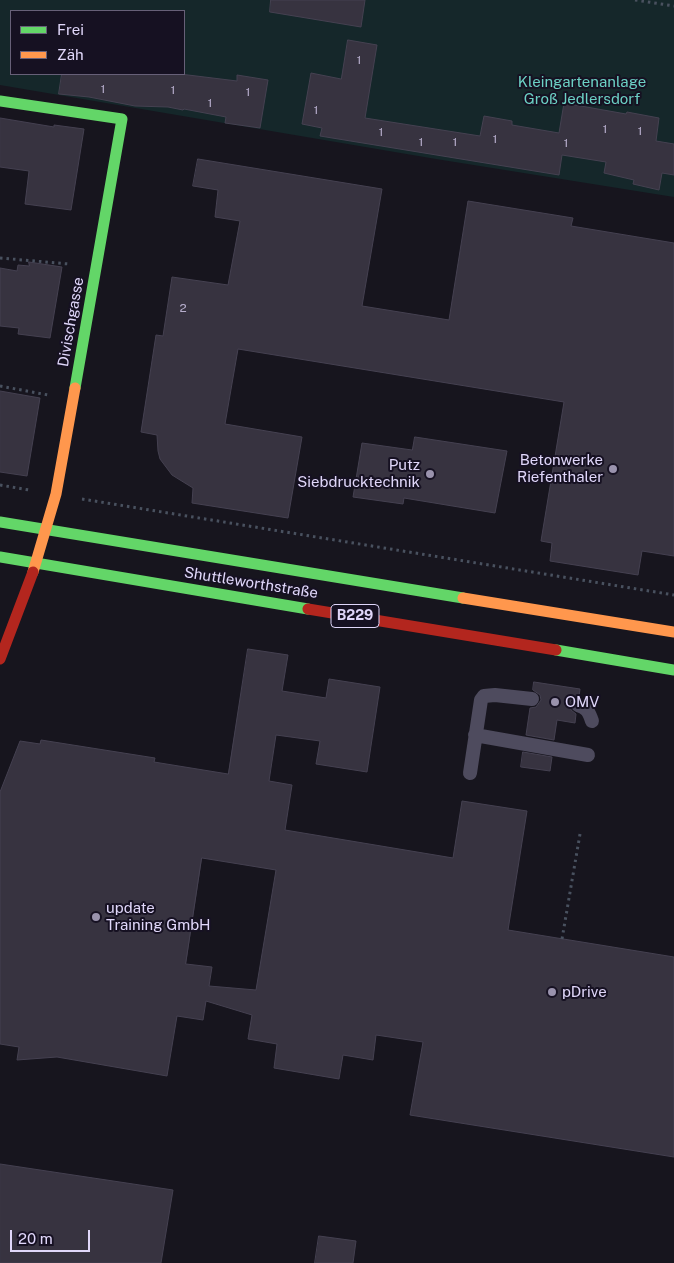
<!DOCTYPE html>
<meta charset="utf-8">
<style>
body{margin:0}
#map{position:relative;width:674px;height:1263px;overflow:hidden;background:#17151e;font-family:"Public Sans",sans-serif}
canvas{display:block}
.legend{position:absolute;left:10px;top:10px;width:175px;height:65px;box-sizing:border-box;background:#161122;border:1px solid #676078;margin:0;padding:6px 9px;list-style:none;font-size:15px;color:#e0d7fa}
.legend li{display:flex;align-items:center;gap:10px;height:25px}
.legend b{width:25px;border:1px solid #676078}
.scale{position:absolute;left:10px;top:1230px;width:80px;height:22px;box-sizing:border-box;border:2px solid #e0d7fa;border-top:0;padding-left:6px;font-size:15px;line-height:18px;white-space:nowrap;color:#e0d7fa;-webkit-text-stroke:4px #161122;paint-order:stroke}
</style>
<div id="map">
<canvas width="674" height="1263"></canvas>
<ul class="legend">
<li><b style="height:6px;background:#63d668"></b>Frei</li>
<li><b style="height:6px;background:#ff974d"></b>Zäh</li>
</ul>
<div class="scale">20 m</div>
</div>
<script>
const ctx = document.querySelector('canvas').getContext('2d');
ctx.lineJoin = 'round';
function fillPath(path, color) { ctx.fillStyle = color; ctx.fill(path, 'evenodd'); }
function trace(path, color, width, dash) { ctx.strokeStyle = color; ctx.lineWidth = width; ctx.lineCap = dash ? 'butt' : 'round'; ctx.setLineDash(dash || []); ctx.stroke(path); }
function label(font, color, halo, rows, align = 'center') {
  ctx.font = font + ' "Public Sans",sans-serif'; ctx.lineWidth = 4; ctx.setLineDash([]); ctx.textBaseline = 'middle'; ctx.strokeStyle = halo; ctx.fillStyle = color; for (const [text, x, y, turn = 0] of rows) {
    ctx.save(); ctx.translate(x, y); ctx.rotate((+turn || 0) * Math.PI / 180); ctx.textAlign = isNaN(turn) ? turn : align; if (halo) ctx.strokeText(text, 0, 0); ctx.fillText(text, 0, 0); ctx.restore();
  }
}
const green = new Path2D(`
 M0 0H674V197L436 159 0 85ZM11 11H184V74H11Z`);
const building = new Path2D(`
 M271 0H365L361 27 270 12Z
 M348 40 377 45 365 118 480 136 484 116 512 121V125L559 133 564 103 626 114 627 112 659 118 656 141 674 144V175L662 173 659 190 633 184 634 180 604 173 606 162 562 155 559 175 320 136 322 128 302 124 311 73 341 79Z
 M62 74H180L237 81V75L268 80 260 128 225 123 226 117 184 109 183 110 168 107 135 106 89 97 59 94Z
 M0 118 54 127V125L84 129 71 210 25 204 29 171 0 167Z
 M198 159 382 189 362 306 449 320 468 201 573 218 571 226 674 243V556L642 551 638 575 550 561 552 543 541 541 564 402 238 349 225 424 302 437 288 518 192 503 193 488 172 475 160 459 158 451 157 435 141 432 156 335 163 336 172 277 228 285 240 221 215 217 218 190 193 186Z
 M29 262 62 267 50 338 18 334 19 328 0 326V268L17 271 18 265 29 266Z
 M0 391 40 398 27 476 0 472Z
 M415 437 507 451 495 513 404 498 403 504 353 497 362 443 412 450Z
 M248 649 288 655 282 691 326 698 329 679 380 687 367 772 316 764 320 741 276 735 269 781 292 785 285 830 453 858 462 801 527 811 508 930 674 957V1157L410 1115 423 1042 376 1035 373 1060 343 1055 339 1079 274 1068 277 1044 248 1039 252 1015 206 1001 203 1020 177 1016 167 1076 57 1057 17 1060 19 1047 0 1044V792L20 741 40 744 41 740 155 758 154 762 228 774ZM202 858 276 870 256 990 209 986 212 967 186 964Z
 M534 682 580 689 579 697 573 698 570 702 571 710 576 714 575 723 557 720 554 740 526 735 530 708 536 707 541 700 540 695 533 690Z
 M523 752 552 757 550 771 521 767Z
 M0 1164 173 1190 161 1263H0Z
 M319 1236 356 1241 353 1263H315Z`);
const path = new Path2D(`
 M635 0 674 6
 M0 258 69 264
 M0 386 48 395
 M0 485 29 490
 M82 499 674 595
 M562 939 580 834`);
const lane = new Path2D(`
 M578 705C587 708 589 712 592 721
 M475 735 588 755
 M470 773 481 700 484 696 495 695 532 699`);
const fast = new Path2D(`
 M0 101 122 119 75 388
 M0 522 463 598
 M0 557 308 609
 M556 650 674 670`);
const slow = new Path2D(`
 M33 572 56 494 75 388
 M463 598 674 632`);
const jam = new Path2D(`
 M308 609 556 650
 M0 659 33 572`);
const markers = [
 [613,469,5,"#9a93ad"],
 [430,474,5,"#9a93ad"],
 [555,702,5,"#9a93ad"],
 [96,917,5,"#9a93ad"],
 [552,992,5,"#9a93ad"]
];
const numberNames = [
 ["1",359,60],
 ["1",103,89],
 ["1",173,90],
 ["1",248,92],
 ["1",210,103],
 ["1",316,110],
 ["1",605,129],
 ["1",640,131],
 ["1",381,132],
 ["1",495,139],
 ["1",421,142],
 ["1",455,142],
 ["1",566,143],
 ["2",183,308]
];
const shields = [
 [355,616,48]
];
const shieldNames = [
 ["B229",355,616]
];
const parkNames = [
 ["Kleingartenanlage",582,82],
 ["Groß Jedlersdorf",582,99]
];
const streetNames = [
 ["Divischgasse",71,322,-80],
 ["Shuttleworthstraße",251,583,9]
];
const poiNames = [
 ["Betonwerke",603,460,"right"],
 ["Riefenthaler",603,477,"right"],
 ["Putz",420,465,"right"],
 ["Siebdrucktechnik",420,482,"right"],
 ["OMV",565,702],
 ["update",106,908],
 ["Training GmbH",106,925],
 ["pDrive",562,992]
];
fillPath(green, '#15272a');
fillPath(building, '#373340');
trace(building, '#454151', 1);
trace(path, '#49515f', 3, [2.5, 4]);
trace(lane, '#4e4b5e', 14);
trace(fast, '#63d668', 11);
trace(slow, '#ff974d', 11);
trace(jam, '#b3261e', 11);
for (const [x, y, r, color] of markers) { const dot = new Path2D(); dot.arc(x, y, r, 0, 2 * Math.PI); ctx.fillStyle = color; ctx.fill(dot); trace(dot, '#161122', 2); }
label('12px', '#b6aecc', null, numberNames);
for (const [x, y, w] of shields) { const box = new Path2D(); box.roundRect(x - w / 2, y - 11.5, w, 23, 4); ctx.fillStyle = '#161122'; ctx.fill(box); trace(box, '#e0d7fa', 1); }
label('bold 14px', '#e0d7fa', null, shieldNames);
label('15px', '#6cd1c5', '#161122', parkNames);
label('15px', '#e0d7fa', '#161122', streetNames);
label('15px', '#e0d7fa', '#161122', poiNames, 'left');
</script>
